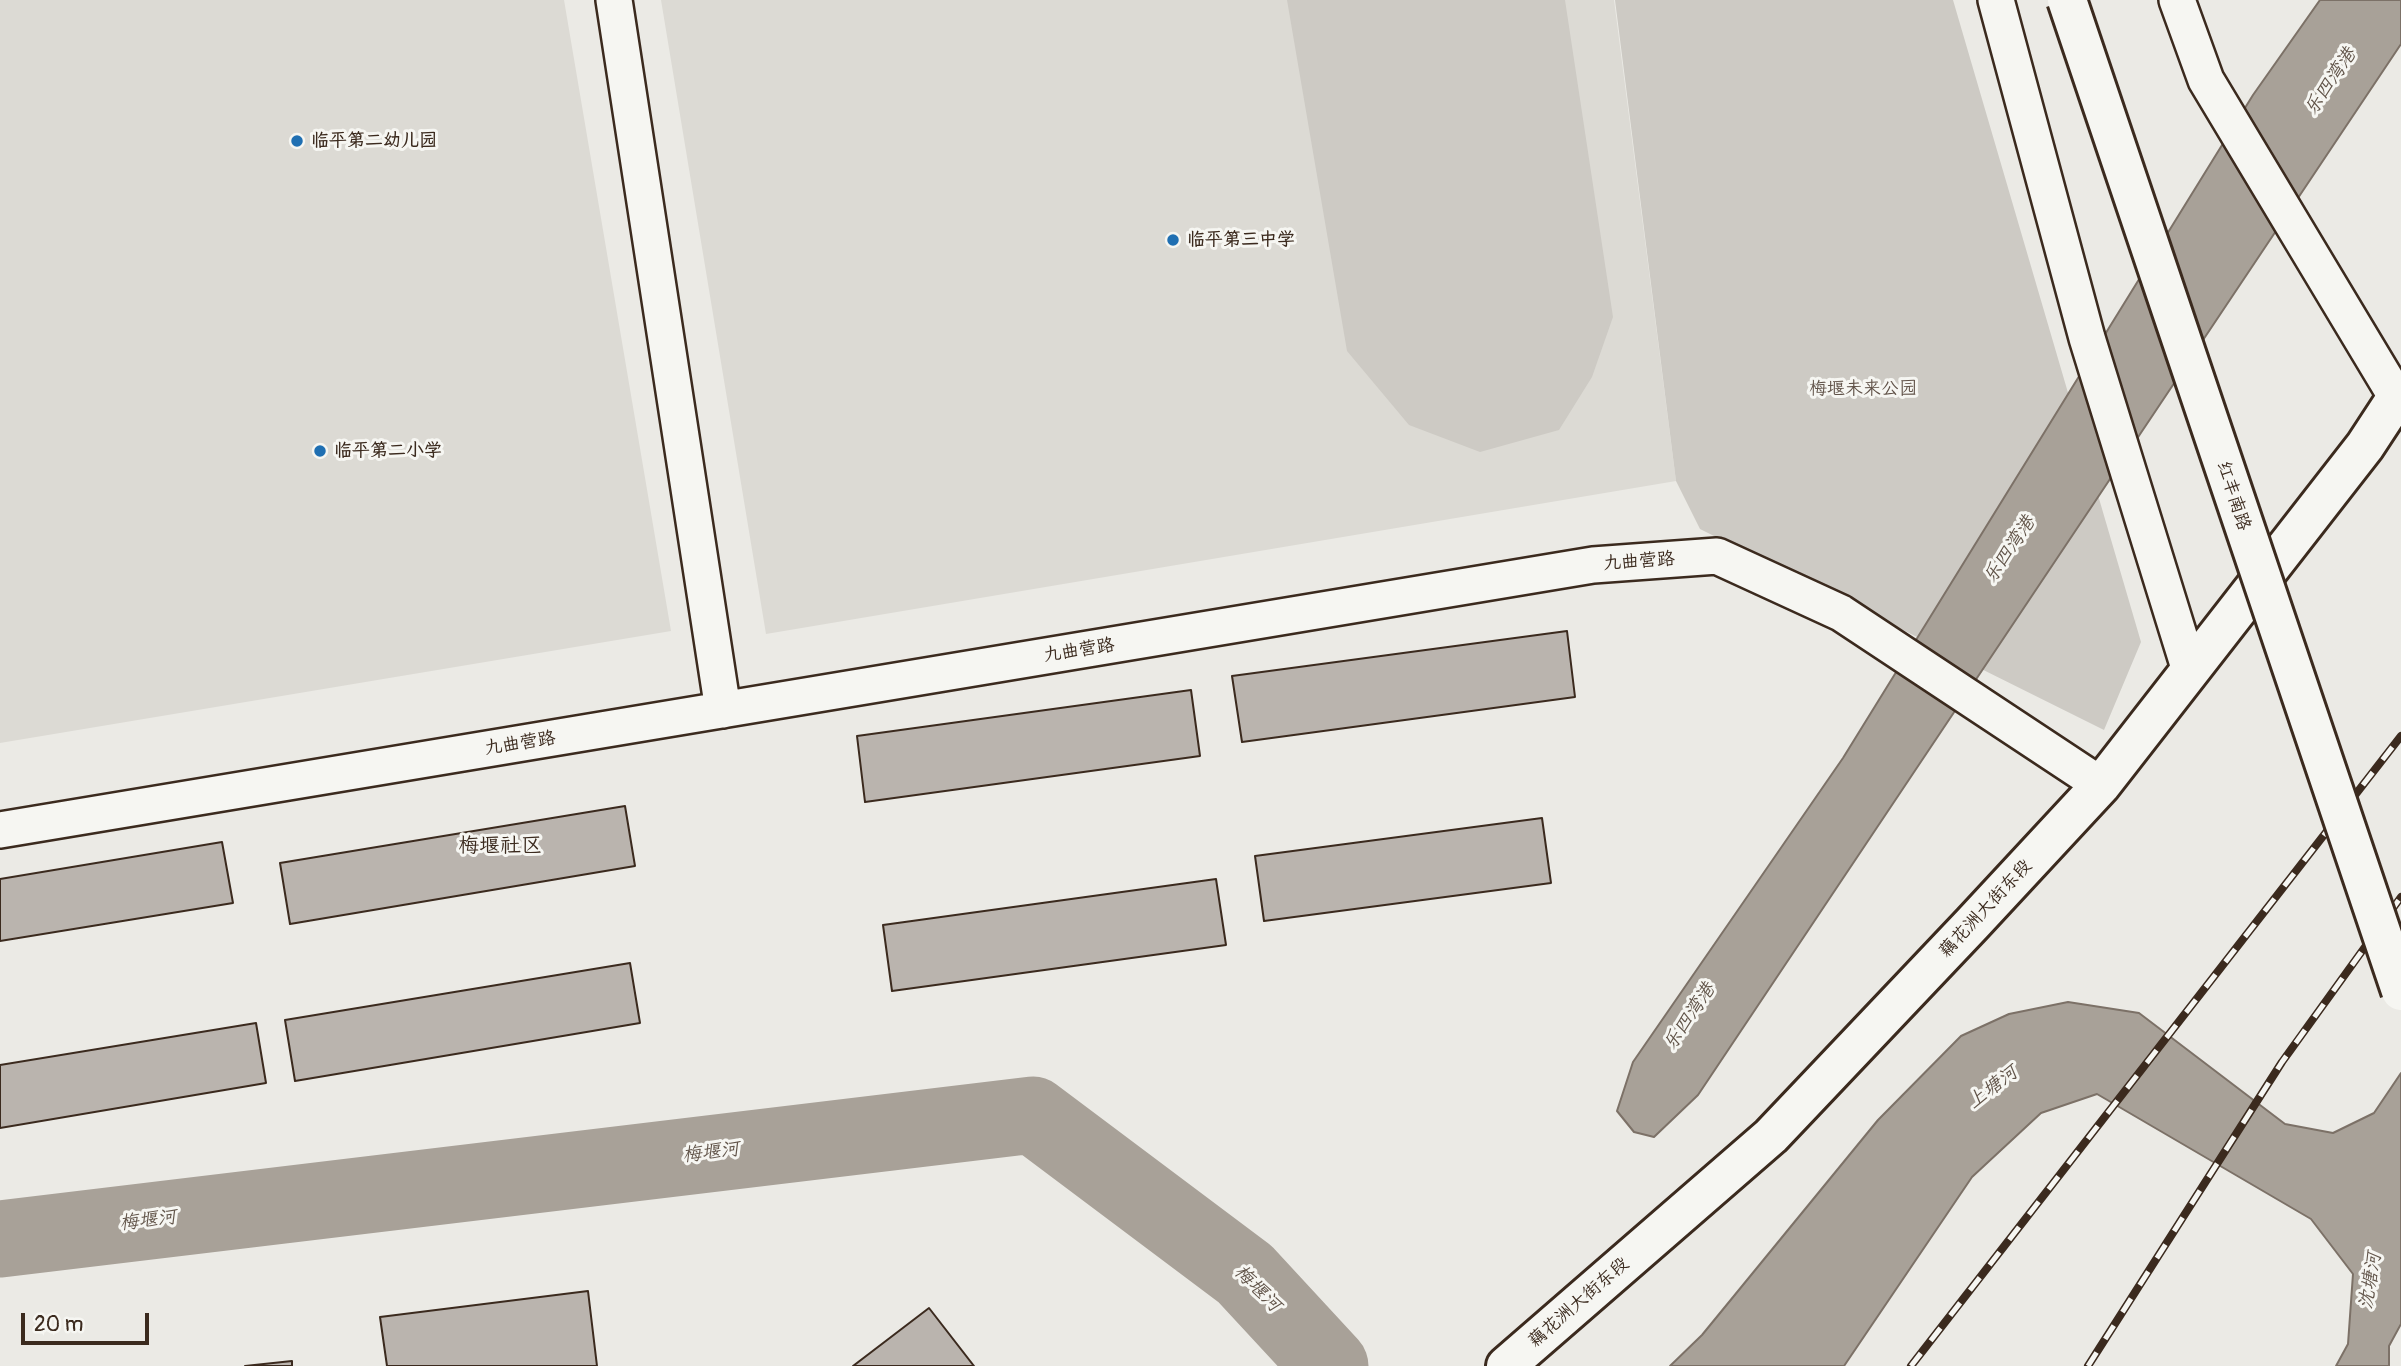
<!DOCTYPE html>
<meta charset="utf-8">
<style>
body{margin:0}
#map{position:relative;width:2401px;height:1366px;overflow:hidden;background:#ebeae5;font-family:Pangolin,sans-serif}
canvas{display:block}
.scale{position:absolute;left:21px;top:1313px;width:128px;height:32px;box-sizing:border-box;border:4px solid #3b2a1e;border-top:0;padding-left:9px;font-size:21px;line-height:24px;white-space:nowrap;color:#3b2a1e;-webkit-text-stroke:5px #f6f6f2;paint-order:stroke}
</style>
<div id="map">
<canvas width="2401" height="1366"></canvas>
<div class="scale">20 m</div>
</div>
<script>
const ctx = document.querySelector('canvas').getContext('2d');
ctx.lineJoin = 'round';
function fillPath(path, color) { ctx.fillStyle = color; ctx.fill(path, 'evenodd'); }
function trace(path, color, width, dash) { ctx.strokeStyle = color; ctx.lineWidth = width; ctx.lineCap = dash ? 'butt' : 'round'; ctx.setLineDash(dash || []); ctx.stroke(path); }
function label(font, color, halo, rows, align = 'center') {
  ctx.font = font + ' Pangolin,"LXGW WenKai TC",sans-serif'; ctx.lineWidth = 6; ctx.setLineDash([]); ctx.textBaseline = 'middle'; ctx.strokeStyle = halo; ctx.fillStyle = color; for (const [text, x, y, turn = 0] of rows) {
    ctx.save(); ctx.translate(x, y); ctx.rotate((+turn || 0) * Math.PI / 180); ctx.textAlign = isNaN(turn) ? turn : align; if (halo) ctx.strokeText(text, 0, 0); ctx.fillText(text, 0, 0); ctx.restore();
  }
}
const built = new Path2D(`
 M0 0H564L671 631 0 743Z
 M661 0H1614L1676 481 766 634Z`);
const green = new Path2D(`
 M1287 0H1565L1613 317 1592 377 1559 430 1480 452 1409 425 1347 351Z
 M1615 0H1953L2141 642 2104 730 1700 529 1676 481Z`);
const water = new Path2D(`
 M2320 0H2401V44L1698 1095 1654 1137 1634 1132 1617 1111 1633 1062 1843 758 2253 95Z
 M2068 1002 2139 1013 2285 1124 2333 1133 2374 1113 2401 1073V1324L2389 1346V1366H2336L2348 1344 2353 1274 2311 1219 2097 1094 2041 1113 1972 1177 1844 1366H1670L1702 1335 1878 1120 1961 1036 2009 1014Z`);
const river = new Path2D(`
 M0 1239 1033 1115 1245 1274 1330 1366`);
const building = new Path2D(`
 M1567 631 1575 697 1242 742 1232 676Z
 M1191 690 1200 756 865 802 857 736Z
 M625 806 635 866 290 924 280 863Z
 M1542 818 1551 883 1264 921 1255 856Z
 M222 842 233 903 0 941V879Z
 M1216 879 1226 945 892 991 883 925Z
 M630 963 640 1023 295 1081 285 1020Z
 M256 1023 266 1083 0 1128V1065Z
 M588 1291 597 1366H387L380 1317Z
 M929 1308 974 1366H853Z
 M292 1361V1366H245Z`);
const street = new Path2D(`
 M614 0 723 710
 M1996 0 2087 338 2190 671
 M2177 0 2206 80 2397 398
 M0 830 1593 565 1717 556 1841 613 2101 785`);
const secondary = new Path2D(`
 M1506 1366 1771 1136 1972 924 2101 785 2365 446 2401 391`);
const rail = new Path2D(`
 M1911 1366 2401 736
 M2088 1366 2282 1062 2401 897`);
const secondaryBridge = new Path2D(`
 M2067 0 2401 991`);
const markers = [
 [297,141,7,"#1f6fb2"],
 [1173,240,7,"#1f6fb2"],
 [320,451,7,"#1f6fb2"]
];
const poiNames = [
 ["临平第二幼儿园",311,141],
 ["临平第三中学",1187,240],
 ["临平第二小学",334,451]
];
const parkNames = [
 ["梅堰未来公园",1863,389]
];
const streetNames = [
 ["红丰南路",2233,496,72],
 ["九曲营路",1639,562,-4],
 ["九曲营路",1079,651,-9],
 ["九曲营路",520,744,-9],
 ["藕花洲大街东段",1986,909,-47],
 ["藕花洲大街东段",1579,1303,-41]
];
const waterNames = [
 ["乐四湾港",2331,82,-56],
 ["乐四湾港",2010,550,-56],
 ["乐四湾港",1690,1017,-56],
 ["上塘河",1993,1088,-37],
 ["梅堰河",711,1153,-7],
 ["梅堰河",148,1221,-7],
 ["沈塘河",2371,1281,-81],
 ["梅堰河",1257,1289,45]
];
const quarterNames = [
 ["梅堰社区",500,847]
];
fillPath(built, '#dcdad4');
fillPath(green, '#cdcac4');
fillPath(water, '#a8a198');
trace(water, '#7c7167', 2);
trace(river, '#a8a198', 77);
fillPath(building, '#bab4ae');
trace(building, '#3b2a1e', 2);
trace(street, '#3b2a1e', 40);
trace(secondary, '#3b2a1e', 44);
trace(street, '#f6f6f2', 35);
trace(secondary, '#f6f6f2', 38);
trace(rail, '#3b2a1e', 8);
trace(rail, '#f6f6f2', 5, [16]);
trace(secondaryBridge, '#3b2a1e', 44, []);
trace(secondaryBridge, '#f6f6f2', 38);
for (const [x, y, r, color] of markers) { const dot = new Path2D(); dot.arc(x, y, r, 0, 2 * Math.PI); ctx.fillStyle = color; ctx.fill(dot); trace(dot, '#f6f6f2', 2.5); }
label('bold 18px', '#3b2a1e', '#f6f6f2', poiNames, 'left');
label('18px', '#605248', '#f6f6f2', parkNames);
label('18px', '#3b2a1e', '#f6f6f2', streetNames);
label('italic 19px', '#615449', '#f6f6f2', waterNames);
label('21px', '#3b2a1e', '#f6f6f2', quarterNames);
</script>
